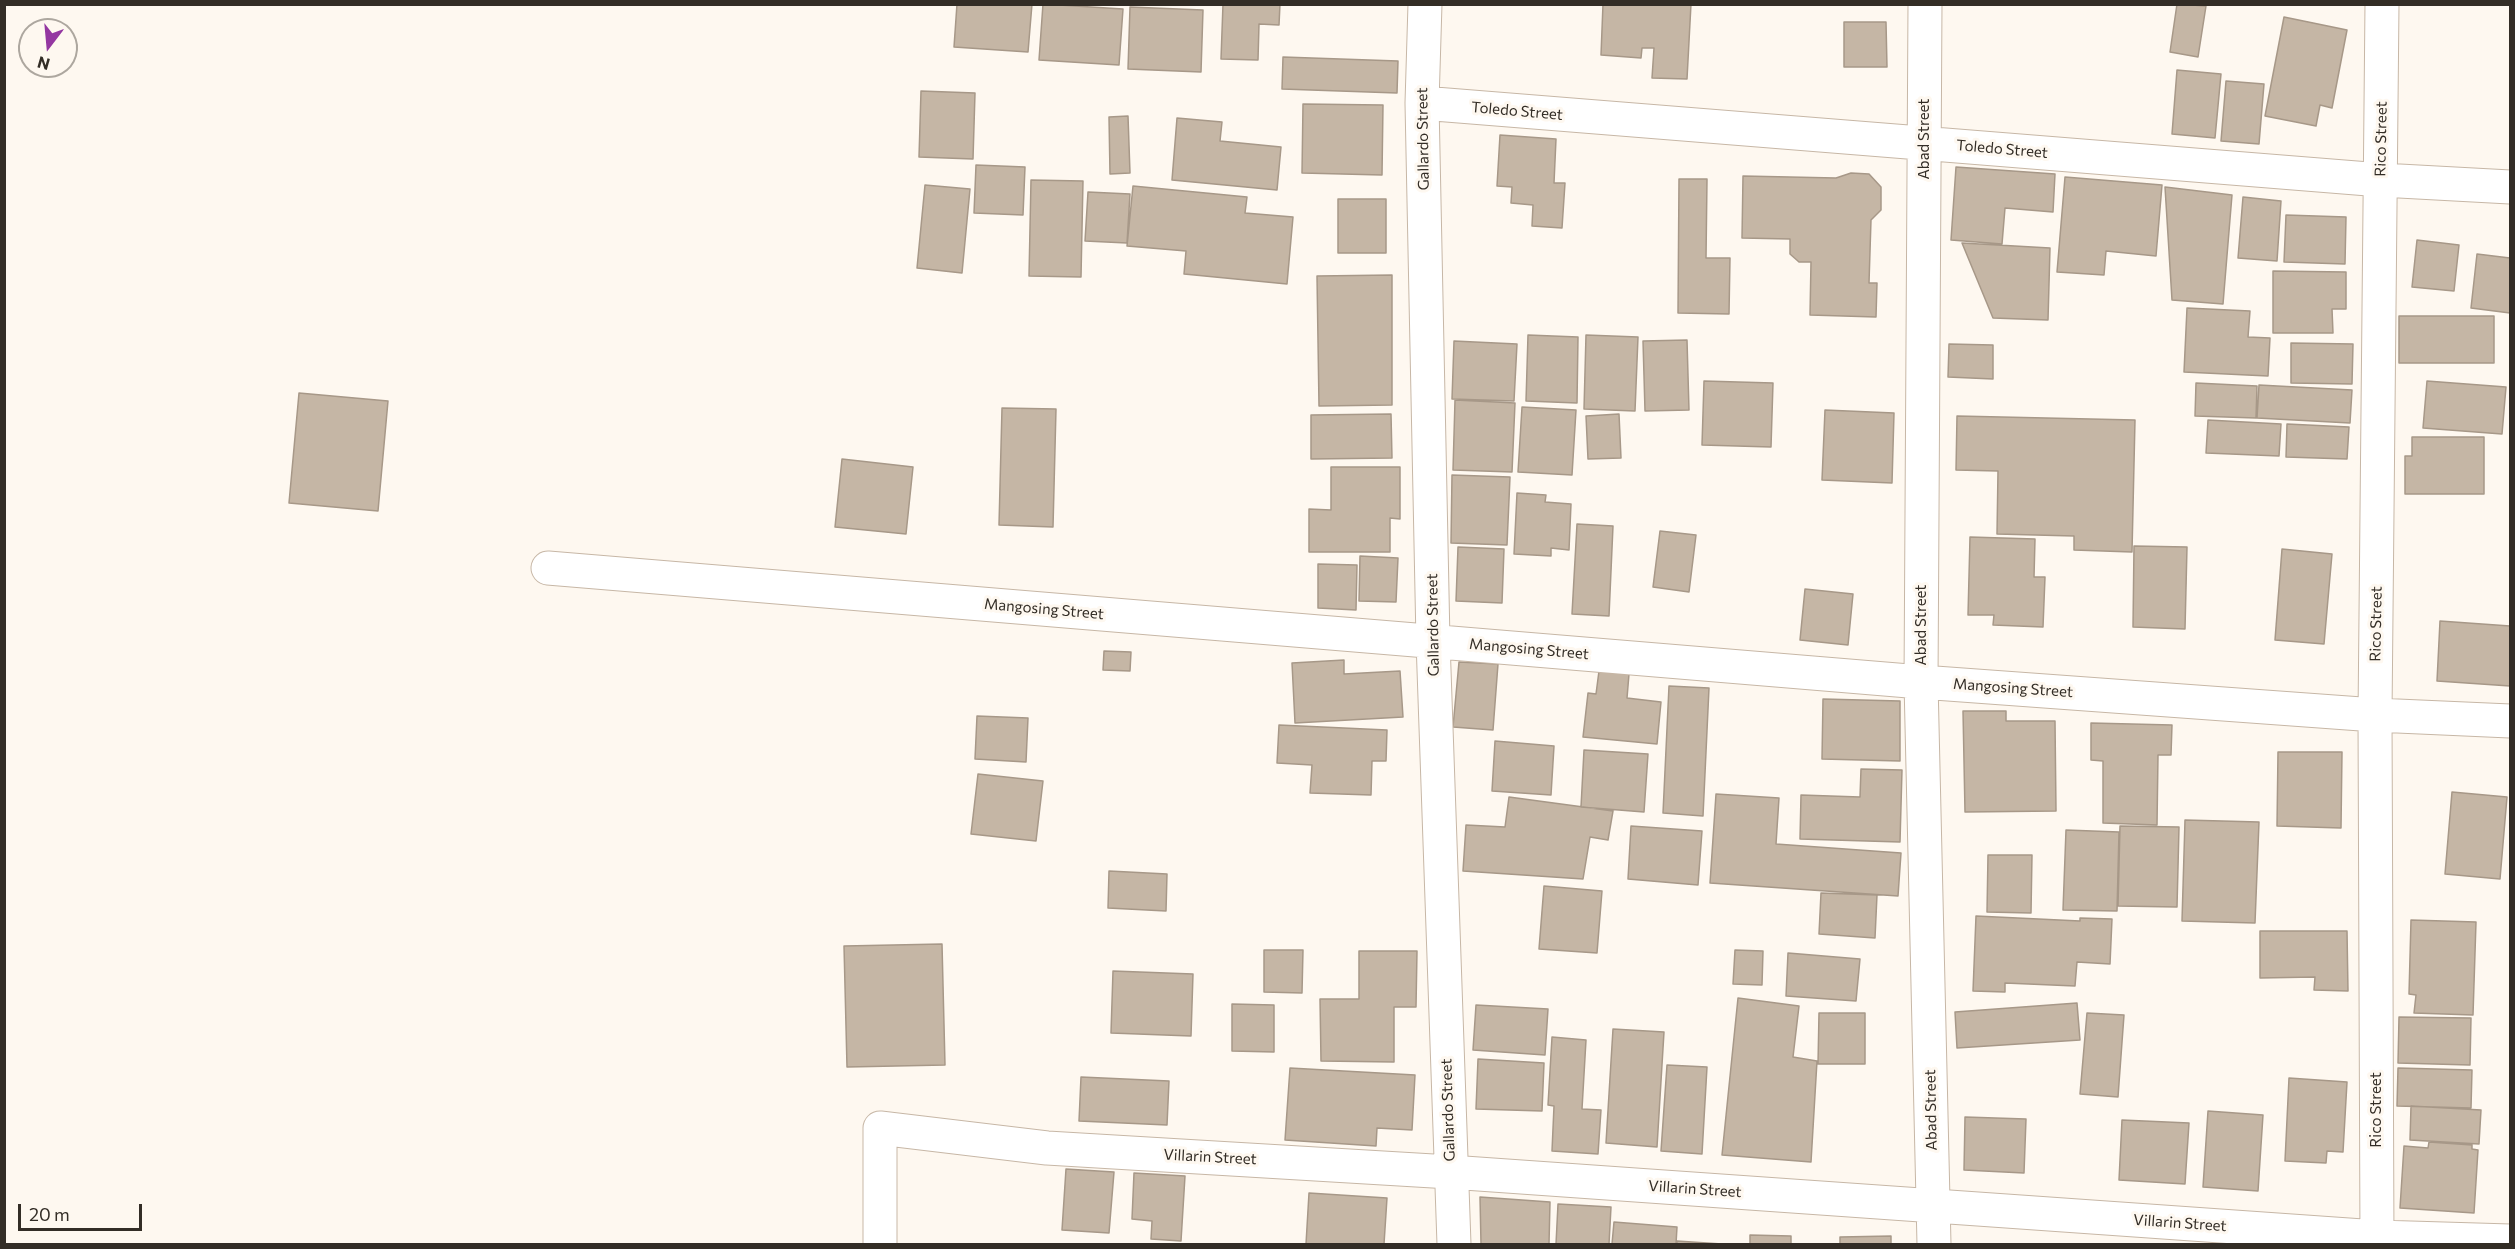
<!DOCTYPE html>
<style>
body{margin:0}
#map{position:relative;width:2515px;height:1249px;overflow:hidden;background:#fef8f0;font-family:Commissioner,sans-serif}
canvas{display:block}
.frame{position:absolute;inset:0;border:6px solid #332d26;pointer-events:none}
.north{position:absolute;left:18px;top:18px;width:60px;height:60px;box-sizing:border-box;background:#fef8f0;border:2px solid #ada79f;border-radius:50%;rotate:196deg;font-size:16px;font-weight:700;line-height:24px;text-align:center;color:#332d26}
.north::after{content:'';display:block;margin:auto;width:21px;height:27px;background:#9437a1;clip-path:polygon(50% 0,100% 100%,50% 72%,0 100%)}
.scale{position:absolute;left:18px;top:1204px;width:124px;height:27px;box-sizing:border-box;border:3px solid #332d26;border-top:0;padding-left:8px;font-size:18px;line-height:21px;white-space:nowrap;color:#332d26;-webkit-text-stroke:4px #fef8f0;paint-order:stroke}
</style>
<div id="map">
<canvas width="2515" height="1249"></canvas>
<div class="frame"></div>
<div class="north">N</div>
<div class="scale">20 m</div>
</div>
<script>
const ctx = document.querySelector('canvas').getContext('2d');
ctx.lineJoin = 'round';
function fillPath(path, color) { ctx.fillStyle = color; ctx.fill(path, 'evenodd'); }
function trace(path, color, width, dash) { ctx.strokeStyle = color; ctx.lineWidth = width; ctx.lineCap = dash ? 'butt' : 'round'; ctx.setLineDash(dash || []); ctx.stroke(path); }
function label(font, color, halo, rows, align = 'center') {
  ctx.font = font + ' Commissioner,sans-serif'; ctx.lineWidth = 6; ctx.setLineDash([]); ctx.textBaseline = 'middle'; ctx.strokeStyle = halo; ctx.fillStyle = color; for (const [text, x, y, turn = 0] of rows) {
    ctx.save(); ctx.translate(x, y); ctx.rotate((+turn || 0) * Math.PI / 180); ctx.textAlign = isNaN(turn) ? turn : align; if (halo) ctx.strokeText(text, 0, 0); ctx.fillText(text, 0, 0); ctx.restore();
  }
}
const building = new Path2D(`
 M957 4H1032L1028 52 954 47Z
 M1043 4 1123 9 1119 65 1039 60Z
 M1223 4H1280L1279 25 1259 24 1258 60 1221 59Z
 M1603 4H1691L1687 79 1652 78 1654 48H1642L1641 58 1601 55Z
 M2177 4 2206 6 2198 57 2170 52Z
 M1130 7 1203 10 1201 72 1128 69Z
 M2284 17 2347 30 2332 108 2320 105 2316 126 2265 116Z
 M1844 22H1886L1887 67H1844Z
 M1283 57 1398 61 1397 93 1282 89Z
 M2177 70 2221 74 2215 138 2172 134Z
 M2226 81 2264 84 2259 144 2221 141Z
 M921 91 975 93 973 159 919 157Z
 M1303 104 1383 105 1382 175 1302 173Z
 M1128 116 1130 173 1110 174 1109 117Z
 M1177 118 1222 122 1220 141 1281 147 1277 190 1172 180Z
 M1500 135 1556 139 1554 183H1565L1562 228 1532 226 1533 205 1511 203 1512 187 1497 186Z
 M976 165 1025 167 1023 215 974 213Z
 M1956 167 2055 174 2053 212 2005 208 2002 244 1951 240Z
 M1851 173 1869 174 1881 187V210L1871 220 1869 283H1877L1876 317 1810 315 1811 262H1799L1790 254V239L1742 238 1743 176 1836 178Z
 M2065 177 2162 185 2156 256 2106 251 2104 275 2057 272Z
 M1679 179H1707L1706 258H1730L1729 314 1678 313Z
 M1031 180 1083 181 1081 277 1029 276Z
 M925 185 970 189 962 273 917 268Z
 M1133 186 1247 197 1245 213 1293 217 1287 284 1184 274 1186 251 1127 246Z
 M2165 187 2232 195 2223 304 2172 300Z
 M1088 192 1130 194 1127 243 1085 241Z
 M2243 197 2281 201 2277 261 2238 258Z
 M1338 199H1386V253H1338Z
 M2286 215 2346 217 2345 264 2284 262Z
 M2417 240 2459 245 2454 291 2412 287Z
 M1962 243 2050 248 2048 320 1993 318Z
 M2477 254 2510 258V313L2471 308Z
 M2273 271 2346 272V309H2332L2333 333H2273Z
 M1392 275V405L1319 406 1317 276Z
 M2187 308 2250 311 2248 337 2270 338 2268 376 2184 372Z
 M2399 316H2494V363H2399Z
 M1528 335 1578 337 1577 403 1526 401Z
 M1586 335 1638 337 1635 411 1584 409Z
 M1687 340 1689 410 1645 411 1643 341Z
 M1454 341 1517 344 1514 401 1452 399Z
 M2291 343 2353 344 2352 384 2291 383Z
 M1949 344 1993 345V379L1948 377Z
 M1704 381 1773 383 1771 447 1702 445Z
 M2427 381 2506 387 2502 434 2423 428Z
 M2196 383 2257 386 2256 418 2195 416Z
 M2259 385 2352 390 2350 423 2257 418Z
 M299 393 388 401 378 511 289 503Z
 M1455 400 1515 403 1512 472 1453 470Z
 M1522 407 1576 410 1572 475 1518 472Z
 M1002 408 1056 409 1053 527 999 525Z
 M1825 410 1894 413 1892 483 1822 480Z
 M1391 414 1392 458 1311 459V415Z
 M1619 414 1621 458 1588 459 1586 416Z
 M1957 416 2135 420 2132 552 2074 550V536L1997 534 1998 471 1956 470Z
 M2208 420 2281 424 2279 456 2206 453Z
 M2287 424 2349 427 2347 459 2286 457Z
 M2412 437H2484V494H2405V456H2412Z
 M842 459 913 467 906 534 835 527Z
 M1331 467H1400V519L1390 518V552H1309V509L1331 510Z
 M1452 475 1510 477 1507 545 1451 543Z
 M1517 493 1546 495 1545 502 1571 504 1569 550 1551 548V556L1514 554Z
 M1577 524 1613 526 1609 616 1572 614Z
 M1660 531 1696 535 1689 592 1653 587Z
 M1970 537 2035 539 2034 577H2045L2043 627 1993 625 1994 615H1968Z
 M2134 546 2187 547 2185 629 2133 627Z
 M1458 547 1504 549 1502 603 1456 601Z
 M2282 549 2332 554 2324 644 2275 640Z
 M1360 556 1398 558 1396 602 1359 601Z
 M1318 564 1357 565 1356 610 1318 608Z
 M1805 589 1853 594 1848 645 1800 640Z
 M2440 621 2510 626V686L2437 681Z
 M1104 651 1131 652 1130 671 1103 670Z
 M1344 660V674L1400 671 1403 717 1295 723 1292 663Z
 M1459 662 1498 664 1493 730 1453 727Z
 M1599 671 1629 674 1627 698 1661 702 1657 744 1583 737 1588 693 1596 694Z
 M1669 686 1709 688 1703 816 1663 813Z
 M1823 699 1900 701V761L1822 759Z
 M1963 711H2006V721H2055L2056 811 1965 812Z
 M977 716 1028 718 1026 762 975 759Z
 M2091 723 2172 725 2171 755H2158L2157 825 2103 823V761L2091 760Z
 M1279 725 1387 730 1386 761H1372L1371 795 1310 793 1312 765 1277 763Z
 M1495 741 1554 746 1551 795 1492 791Z
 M1584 750 1648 754 1644 812 1581 807Z
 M2278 752H2342L2341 828 2277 826Z
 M1861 769 1902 770 1900 842 1800 839 1801 795 1860 797Z
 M978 774 1043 781 1036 841 971 834Z
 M2452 792 2507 797 2500 879 2445 874Z
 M1716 794 1779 798 1776 844 1901 853 1898 896 1710 883Z
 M1509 797 1613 811 1608 840 1590 837 1583 879 1463 871 1466 825 1505 827Z
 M2185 820 2259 822 2255 923 2182 921Z
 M1631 826 1702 831 1698 885 1628 879Z
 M2120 826 2179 827 2177 907 2118 906Z
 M2066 830 2119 832 2117 911 2063 910Z
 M1988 855H2032L2031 913 1987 912Z
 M1109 871 1167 874 1166 911 1108 908Z
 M1544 886 1602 891 1597 953 1539 949Z
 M1821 893 1877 895 1875 938 1819 934Z
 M1976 916 2080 921V918L2112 919 2110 964 2077 962 2075 986 2005 983V992L1973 991Z
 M2411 920 2476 922 2473 1015 2414 1013 2416 995 2409 994Z
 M2260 931H2347L2348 991 2314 990 2315 977 2260 978Z
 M942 944 945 1065 847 1067 844 946Z
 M1264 950H1303L1302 993 1264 992Z
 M1735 950 1763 951 1762 985 1733 984Z
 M1359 951H1417L1416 1007H1394V1062L1321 1061 1320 999H1359Z
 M1788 953 1860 959 1856 1001 1786 996Z
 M1113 971 1193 974 1191 1036 1111 1033Z
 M1738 998 1799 1006 1793 1057 1817 1061 1811 1162 1722 1155Z
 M2077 1003 2080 1040 1957 1048 1955 1012Z
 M1232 1004 1274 1005V1052L1232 1051Z
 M1476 1005 1548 1009 1545 1055 1473 1050Z
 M1819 1013H1865V1064H1818Z
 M2087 1013 2124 1015 2118 1097 2080 1094Z
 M2399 1017 2471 1018 2470 1065 2398 1063Z
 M1613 1029 1664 1032 1657 1147 1606 1143Z
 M1552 1037 1586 1040 1582 1109 1601 1110 1598 1154 1552 1151 1554 1106 1548 1105Z
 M1478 1059 1544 1063 1542 1111 1476 1109Z
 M1667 1065 1707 1067 1702 1154 1661 1151Z
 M1290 1068 1415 1075 1412 1130 1377 1128 1376 1146 1285 1140Z
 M2398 1068 2472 1070 2471 1108 2397 1106Z
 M1081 1077 1169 1081 1167 1125 1079 1121Z
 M2289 1078 2347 1082 2343 1152 2327 1151 2326 1163 2285 1161Z
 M2411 1106 2481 1110 2479 1144 2410 1140Z
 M2208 1111 2263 1115 2258 1191 2203 1187Z
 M1965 1117 2026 1119 2024 1173 1964 1170Z
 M2122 1120 2189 1123 2185 1184 2119 1180Z
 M2429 1142 2472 1145V1149L2478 1150 2474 1213 2400 1208 2404 1146 2428 1148Z
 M1066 1169 1114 1172 1109 1233 1062 1230Z
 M1134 1173 1185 1176 1181 1241 1151 1239 1152 1221 1132 1219Z
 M1309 1193 1387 1198 1384 1244H1306Z
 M1480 1197 1550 1202 1549 1244H1481Z
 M1558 1204 1611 1207 1609 1244H1556Z
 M1614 1222 1677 1227 1676 1244H1612Z
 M1750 1235 1791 1236V1244H1750Z
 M1891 1236V1244H1840V1237Z
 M1677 1241 1722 1244H1677Z`);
const minor = new Path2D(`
 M1425 4 1422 103 1433 641 1454 1244
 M1925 4 1921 682 1934 1244
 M1422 103 2381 180 2510 187
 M548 568 1921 682 2375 715 2510 721
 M880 1244V1128L1047 1148 1450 1172 2377 1237 2510 1241
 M2377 1244 2375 715 2382 4`);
const streetNames = [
 ["Toledo Street",1517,111,5],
 ["Gallardo Street",1423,139,-91],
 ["Abad Street",1924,139,-90],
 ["Rico Street",2381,139,-89],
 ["Toledo Street",2002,149,5],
 ["Mangosing Street",1044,609,5],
 ["Rico Street",2376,624,-89],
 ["Gallardo Street",1433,625,-91],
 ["Abad Street",1921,625,-90],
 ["Mangosing Street",1529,649,5],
 ["Mangosing Street",2013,688,4],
 ["Gallardo Street",1448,1110,-92],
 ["Abad Street",1931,1110,-91],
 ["Rico Street",2376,1110,-90],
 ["Villarin Street",1210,1157,3],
 ["Villarin Street",1695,1189,4],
 ["Villarin Street",2180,1223,4]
];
fillPath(building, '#c5b6a5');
trace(building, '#a79888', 1.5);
trace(minor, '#c7b7a6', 35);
trace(minor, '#fff', 33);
label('15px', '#332d26', '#fef8f0', streetNames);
</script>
